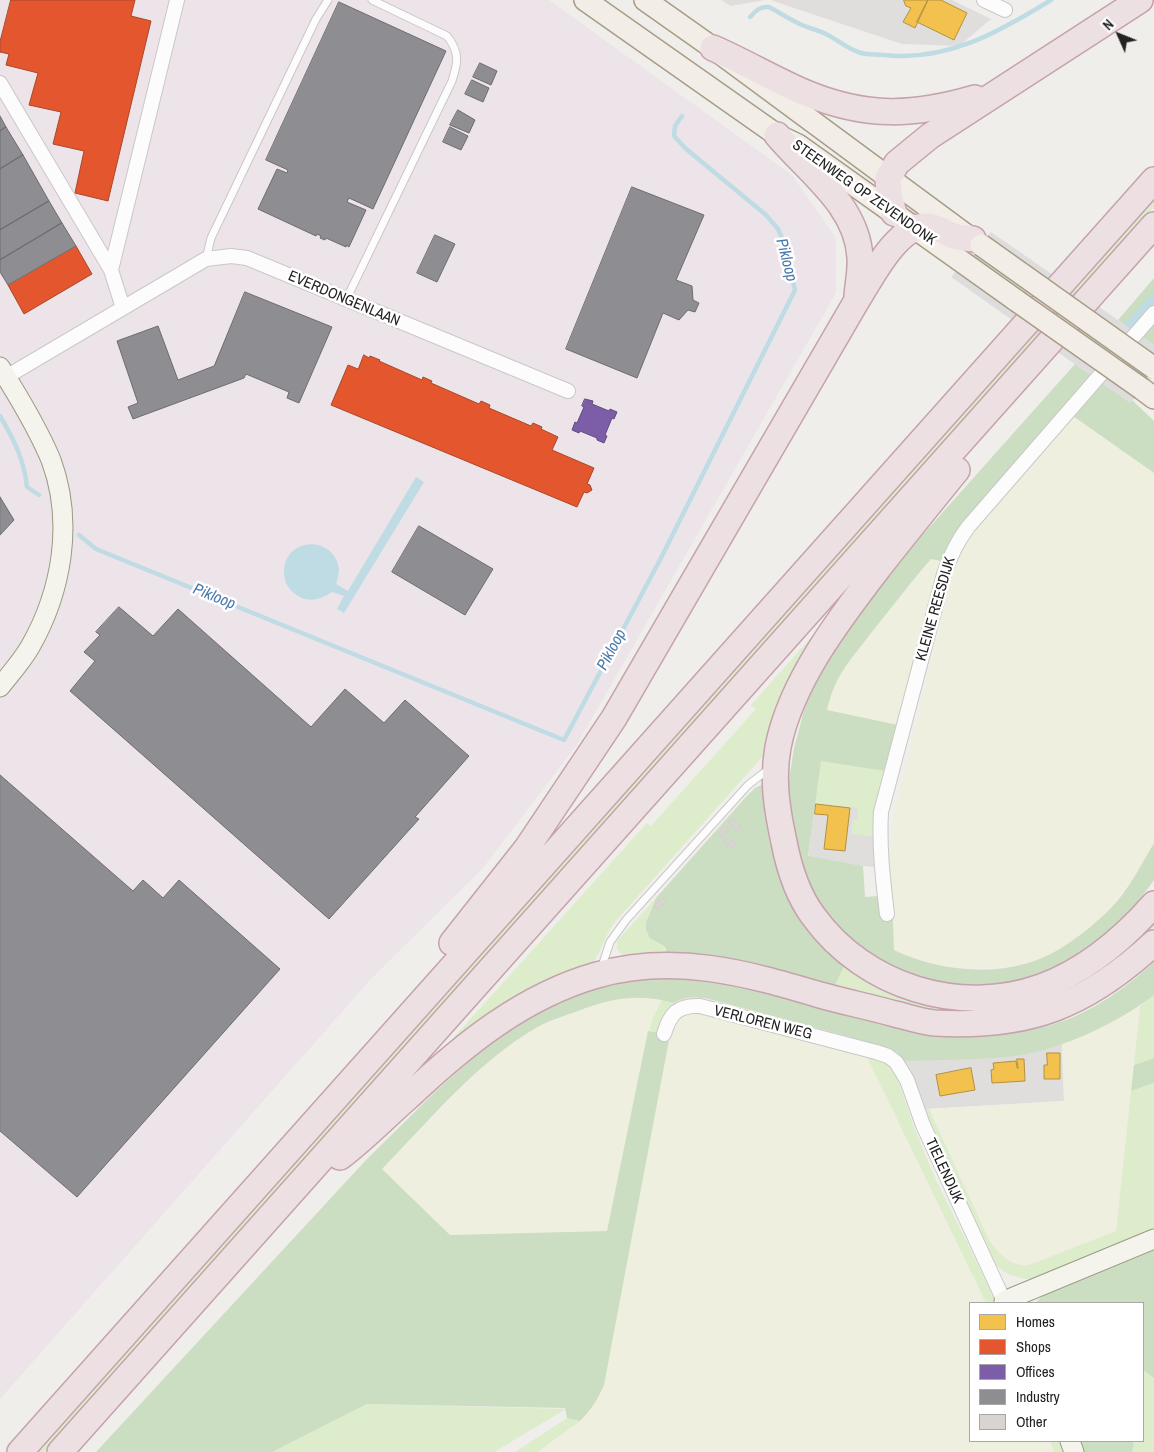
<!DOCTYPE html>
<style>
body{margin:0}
#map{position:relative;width:1154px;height:1452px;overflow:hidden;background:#f0eeeb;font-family:"Archivo Narrow",sans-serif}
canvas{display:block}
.legend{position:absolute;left:969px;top:1302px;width:175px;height:140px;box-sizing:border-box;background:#fff;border:1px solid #a7a7a7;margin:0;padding:6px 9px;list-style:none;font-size:15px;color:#222}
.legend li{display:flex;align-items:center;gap:10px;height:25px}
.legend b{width:25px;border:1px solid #a7a7a7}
.north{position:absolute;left:1094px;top:10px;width:50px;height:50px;-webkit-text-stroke:4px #fff;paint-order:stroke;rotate:314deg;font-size:14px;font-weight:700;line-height:20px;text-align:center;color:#222}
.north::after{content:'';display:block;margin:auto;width:18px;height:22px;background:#222;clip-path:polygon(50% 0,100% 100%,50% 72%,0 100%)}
</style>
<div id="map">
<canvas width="1154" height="1452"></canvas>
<ul class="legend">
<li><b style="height:14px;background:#f2c14e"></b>Homes</li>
<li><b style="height:14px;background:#e4572e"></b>Shops</li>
<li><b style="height:14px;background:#7b5ea7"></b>Offices</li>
<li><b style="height:14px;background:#8d8d92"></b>Industry</li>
<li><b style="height:14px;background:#d7d4d2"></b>Other</li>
</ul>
<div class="north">N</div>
</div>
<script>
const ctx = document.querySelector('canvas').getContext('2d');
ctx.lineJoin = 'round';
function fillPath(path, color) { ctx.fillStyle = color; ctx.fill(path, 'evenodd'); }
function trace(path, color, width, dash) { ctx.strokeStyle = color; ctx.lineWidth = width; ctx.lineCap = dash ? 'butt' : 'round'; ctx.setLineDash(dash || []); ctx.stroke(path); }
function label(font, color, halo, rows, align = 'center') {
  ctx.font = font + ' "Archivo Narrow",sans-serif'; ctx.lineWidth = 5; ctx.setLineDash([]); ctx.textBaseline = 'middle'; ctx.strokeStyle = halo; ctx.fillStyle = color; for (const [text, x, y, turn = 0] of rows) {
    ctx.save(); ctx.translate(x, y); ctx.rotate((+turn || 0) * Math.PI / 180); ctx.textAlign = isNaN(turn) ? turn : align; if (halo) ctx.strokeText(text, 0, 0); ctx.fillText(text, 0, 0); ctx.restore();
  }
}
const residential = new Path2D(`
 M721 0H765L731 6Z
 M770 0H952L991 19 959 46 902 44Z
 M821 761 885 771 874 837V867L863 866 808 857Z
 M1062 1044 1064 1101 924 1109 913 1078 903 1061 1007 1057 1027 1054Z`);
const industrial = new Path2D(`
 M0 0H549L792 175 836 238V293L576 746 483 868 371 979 0 1399Z`);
const farmland = new Path2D(`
 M1073 416 1154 473V843L1133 878 1111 908 1088 929 1061 948 1029 963 1007 967 962 968 926 962 894 950 890 856 895 810 951 580 952 568 960 549Z
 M931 559 941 561 898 725 826 710 835 682 848 662Z
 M644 997 662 999 653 1018 648 1031 607 1231 450 1235 382 1169 459 1090 483 1068 509 1046 537 1028 591 1006 621 998Z
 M1140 1006 1116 1231 1029 1265H1021L1010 1261 1002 1256 989 1240 929 1109 1064 1101 1062 1044 1109 1024Z
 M698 1013 707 1014 867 1057 986 1303H970V1441H1050L1054 1452H539L571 1428 599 1397 604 1385 670 1035 674 1027 680 1019 688 1014Z`);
const grass = new Path2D(`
 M1154 196V207L1077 292 1071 288Z
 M1031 333 1038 337 44 1452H35Z
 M823 624 772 746 614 923C605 935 602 951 592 964L451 1050 446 1046 647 823 651 826 756 709 751 705Z
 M821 761 885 771 874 837 851 834 853 819 857 820 858 808 814 803Z
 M656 898 647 918 646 930C651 943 667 942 666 954L624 957 617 949V941Z
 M1154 917V927L1138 944 1106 971 1050 1001 975 1015 921 1009 834 987 845 965 944 1005Z
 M1154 995V1058L1134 1065 1140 1006Z
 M662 999 674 1003 664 1017 659 1033 649 1031 653 1018Z
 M867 1057 887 1063 897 1077 914 1127 935 1178 997 1303H986Z
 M1154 1083V1231L1031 1279C1016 1279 1000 1273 992 1259L924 1109H929L989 1240C999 1254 1011 1267 1029 1265L1116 1231 1131 1091Z
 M1143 1370 1154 1378V1452H1132L1134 1444 1131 1441H1143Z
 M367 1404 566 1409 494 1452H272Z
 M567 1418 580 1421 538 1452H515Z
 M1050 1441H1062L1066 1452H1054Z`);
const forest = new Path2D(`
 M1154 278V306L1132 330 1118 320Z
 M1154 320V345L1140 336Z
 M1075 364 1091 375 954 538 941 561 931 559C909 584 889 611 868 637 848 663 835 676 827 710L898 725 885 771 821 761 808 856 863 866 865 897 892 895 894 950C934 969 985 976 1028 963 1057 955 1089 930 1110 909 1128 891 1141 865 1154 843V880L1137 903 1118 924 1084 952 1049 973 1000 989 930 986 860 951 823 910 813 893 803 872 790 829 788 786 794 748 806 703 822 670 853 619 885 577Z
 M1101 382 1130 402 1132 400 1154 421V473L1073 416Z
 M761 785 765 786 764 811 769 838 779 872 845 965 834 987 666 954V949L664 946 650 938 646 930V922L656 898 745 798 755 788Z
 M1154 962V995C1117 1024 1054 1053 1007 1057 973 1060 938 1060 903 1061L897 1052 854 1038 705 998C693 997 684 997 674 1003 639 993 611 998 578 1011 564 1016 548 1021 536 1028 476 1063 430 1120 382 1169L450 1235 607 1231 648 1031 670 1035 604 1385C598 1399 591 1410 580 1421L567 1418 565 1408 367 1404 272 1452H96L366 1160 436 1091 493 1040 530 1013 572 996 628 979 675 976 714 979 972 1036C1001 1034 1031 1032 1060 1022 1094 1011 1128 986 1154 962Z
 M1154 1058V1083L1131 1091 1134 1065Z
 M1154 1247V1378L1143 1370V1303H1035L1048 1291Z
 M1078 1441H1131L1134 1444 1132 1452H1082Z`);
const water = new Path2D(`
 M1154 291V306L1132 330 1124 325Z
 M416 477 424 482 344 613 337 609 344 596 332 592C323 598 311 603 300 597 290 592 284 583 284 572 284 537 334 534 339 569 339 574 337 580 336 584L348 591Z`);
const pier = new Path2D(`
 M991 232 1154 345V376L1130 403 951 277Z`);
const homes = new Path2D(`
 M904 0H928L915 28 903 22 911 8 906 6Z
 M928 0H941L967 13 954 40 917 22Z
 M816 804 850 808 845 851 824 849 828 815 815 814Z
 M1047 1053H1060V1079H1044V1065H1047Z
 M1017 1059H1024L1025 1081 992 1083 991 1070 994 1069 993 1063 1016 1061 1017 1068H1018Z
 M971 1068 975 1090 940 1096 936 1075Z`);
const shops = new Path2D(`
 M11 0H135L131 16 151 21 108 201 75 193 84 151 53 144 61 112 29 105 38 73 6 65 9 54 0 52V42Z
 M76 246 92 274 24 314 8 285Z
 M364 355 369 358 370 356 380 360 379 361 422 380 423 377 432 381 431 383 479 404 481 401 490 405 489 408 531 426 533 423 542 427 541 429 558 437 552 450 594 468 587 484 590 485 592 490 587 493 584 492 577 507 331 405 348 365 358 369Z`);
const offices = new Path2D(`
 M585 399 593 401 592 404 609 411 610 409 617 412 614 419 612 418 605 435 607 436 604 443 597 440V438L580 431 579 433 572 430 575 422 577 423 584 407 582 406Z`);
const industry = new Path2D(`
 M339 2 446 51 373 209 349 198 347 202 366 210 349 247 346 245V247L326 238 325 240 320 238 321 236 317 234 316 236 258 209 277 169 287 173 288 170 266 160Z
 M480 63 497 71 491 85 473 77Z
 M472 80 489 88 483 102 465 94Z
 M458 110 475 120 469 133 450 125Z
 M0 116 6 127 0 131Z
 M6 127 23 155 0 169V131Z
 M450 127 468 136 461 150 443 142Z
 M23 155 49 201 0 230V169Z
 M632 187 704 215 676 280 692 286 693 300 699 303 695 312 688 310 679 320 663 313 637 378 566 349Z
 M49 201 62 223 0 260V230Z
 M62 223 76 246 8 285 0 272V260Z
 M435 235 455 244 437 282 417 273Z
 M245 292 332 327 299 403 287 398 289 392 246 374 244 378 133 419 128 407 138 403 117 341 158 326 178 380 214 366Z
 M0 497 14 520 0 535Z
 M419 526 493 569 465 615 392 572Z
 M119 607 153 636 178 609 311 727 345 689 384 723 405 700 469 756 415 817 419 819 329 919 70 691 95 661 84 652 100 635 96 632Z
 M0 775 133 891 143 880 163 898 179 880 280 969 77 1197 0 1131Z`);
const stream = new Path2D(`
 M750 17C756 11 760 6 769 7 780 13 791 20 802 25 809 28 817 30 824 33 837 39 847 49 861 53 868 55 877 54 884 55 947 62 999 32 1051 0
 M0 416C14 440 24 459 27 487L39 495
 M79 535 96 549 564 740 661 558 795 290 785 245 778 229 766 215 685 148 674 136 675 126 682 116`);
const building = new Path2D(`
 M733 819 741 826 737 830 729 823Z
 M725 826 729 829 722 838 718 834Z
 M728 837 737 845 733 849 724 842Z
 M662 898 666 902 658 910 655 906Z`);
const lane = new Path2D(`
 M206 259 211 238 316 19 328 0
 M346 300 452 81C458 63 460 52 447 36L372 0
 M601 969 610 942 626 920 748 785 765 772 772 770`);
const street = new Path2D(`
 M984 0 1005 10
 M0 83 111 270 123 308
 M111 270 177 0
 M6 377 206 259 231 256 247 258 568 391
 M887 914C883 880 879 847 881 812L944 574C950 556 957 542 968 527L1154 313
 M664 1034C670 1014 677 1005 700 1006L876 1052 888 1056 896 1062 907 1080 923 1125 1004 1301`);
const secondary = new Path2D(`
 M0 367C17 394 39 431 51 460 74 522 62 591 30 647 22 661 10 674 0 687
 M1005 1303 1004 1301 1154 1239
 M1070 1441 1074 1452`);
const primary = new Path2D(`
 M585 0 777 135 798 145 1017 301
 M645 0 713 48 966 235
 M1142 389 1154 398`);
const highway = new Path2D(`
 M713 48C745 62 775 80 806 93 866 118 914 116 975 98
 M777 135C808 172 857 205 860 257 861 270 858 283 857 296
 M894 213 889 196 888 178 897 163 930 136 1140 0
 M957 470C931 502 905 534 880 566 840 618 791 681 778 747 772 780 777 810 784 842 789 868 798 896 814 917 865 987 960 1016 1041 987 1085 971 1124 938 1154 904
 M452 943 527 848 614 718 856 302C870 280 898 223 928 226 938 227 945 233 954 236 959 238 967 238 973 239
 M340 1157C364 1139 385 1117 408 1097 463 1045 523 996 597 975 675 953 746 973 820 995 845 1002 870 1007 895 1014 908 1017 922 1022 935 1023 1029 1028 1086 1006 1154 943
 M20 1452 1154 180
 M60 1452 1154 225`);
const primaryBridge = new Path2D(`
 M981 245 1154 368
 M1017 301 1142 389`);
const streetNames = [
 ["STEENWEG OP ZEVENDONK",864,193,35],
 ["EVERDONGENLAAN",344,299,23],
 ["KLEINE REESDIJK",936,609,-74],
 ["VERLOREN WEG",763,1023,14],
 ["TIELENDIJK",944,1171,65]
];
const waterNames = [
 ["Pikloop",786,260,75],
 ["Pikloop",214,597,22],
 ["Pikloop",612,650,-62]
];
fillPath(residential, '#dfdedc');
fillPath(industrial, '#ede4e9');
fillPath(farmland, '#efefdf');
fillPath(grass, '#ddeccb');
fillPath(forest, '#cbdec1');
fillPath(water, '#bfdbe3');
fillPath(pier, '#dedddd');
fillPath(homes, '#f2c14e');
trace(homes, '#b49141', 1);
fillPath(shops, '#e4572e');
trace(shops, '#aa472a', 1);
fillPath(offices, '#7b5ea7');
trace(offices, '#604c7f', 1);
fillPath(industry, '#8d8d92');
trace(industry, '#6d6d70', 1);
trace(stream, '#bfdbe3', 4.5);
fillPath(building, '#d7d4d2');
trace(building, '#d3d0cc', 1);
trace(lane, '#c9c8c7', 9);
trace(street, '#c9c8c7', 16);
trace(secondary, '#999a82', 21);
trace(primary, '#a79c86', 24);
trace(highway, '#c5a2ac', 28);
trace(lane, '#fdfcfc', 7);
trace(street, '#fdfcfc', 14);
trace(secondary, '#f4f4ed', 19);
trace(primary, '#f3ede7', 21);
trace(highway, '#ece0e2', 25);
trace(primaryBridge, '#a79c86', 24, []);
trace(primaryBridge, '#f3ede7', 21);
label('15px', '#222', '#fff', streetNames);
label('italic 16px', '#4a7aab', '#fff', waterNames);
</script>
